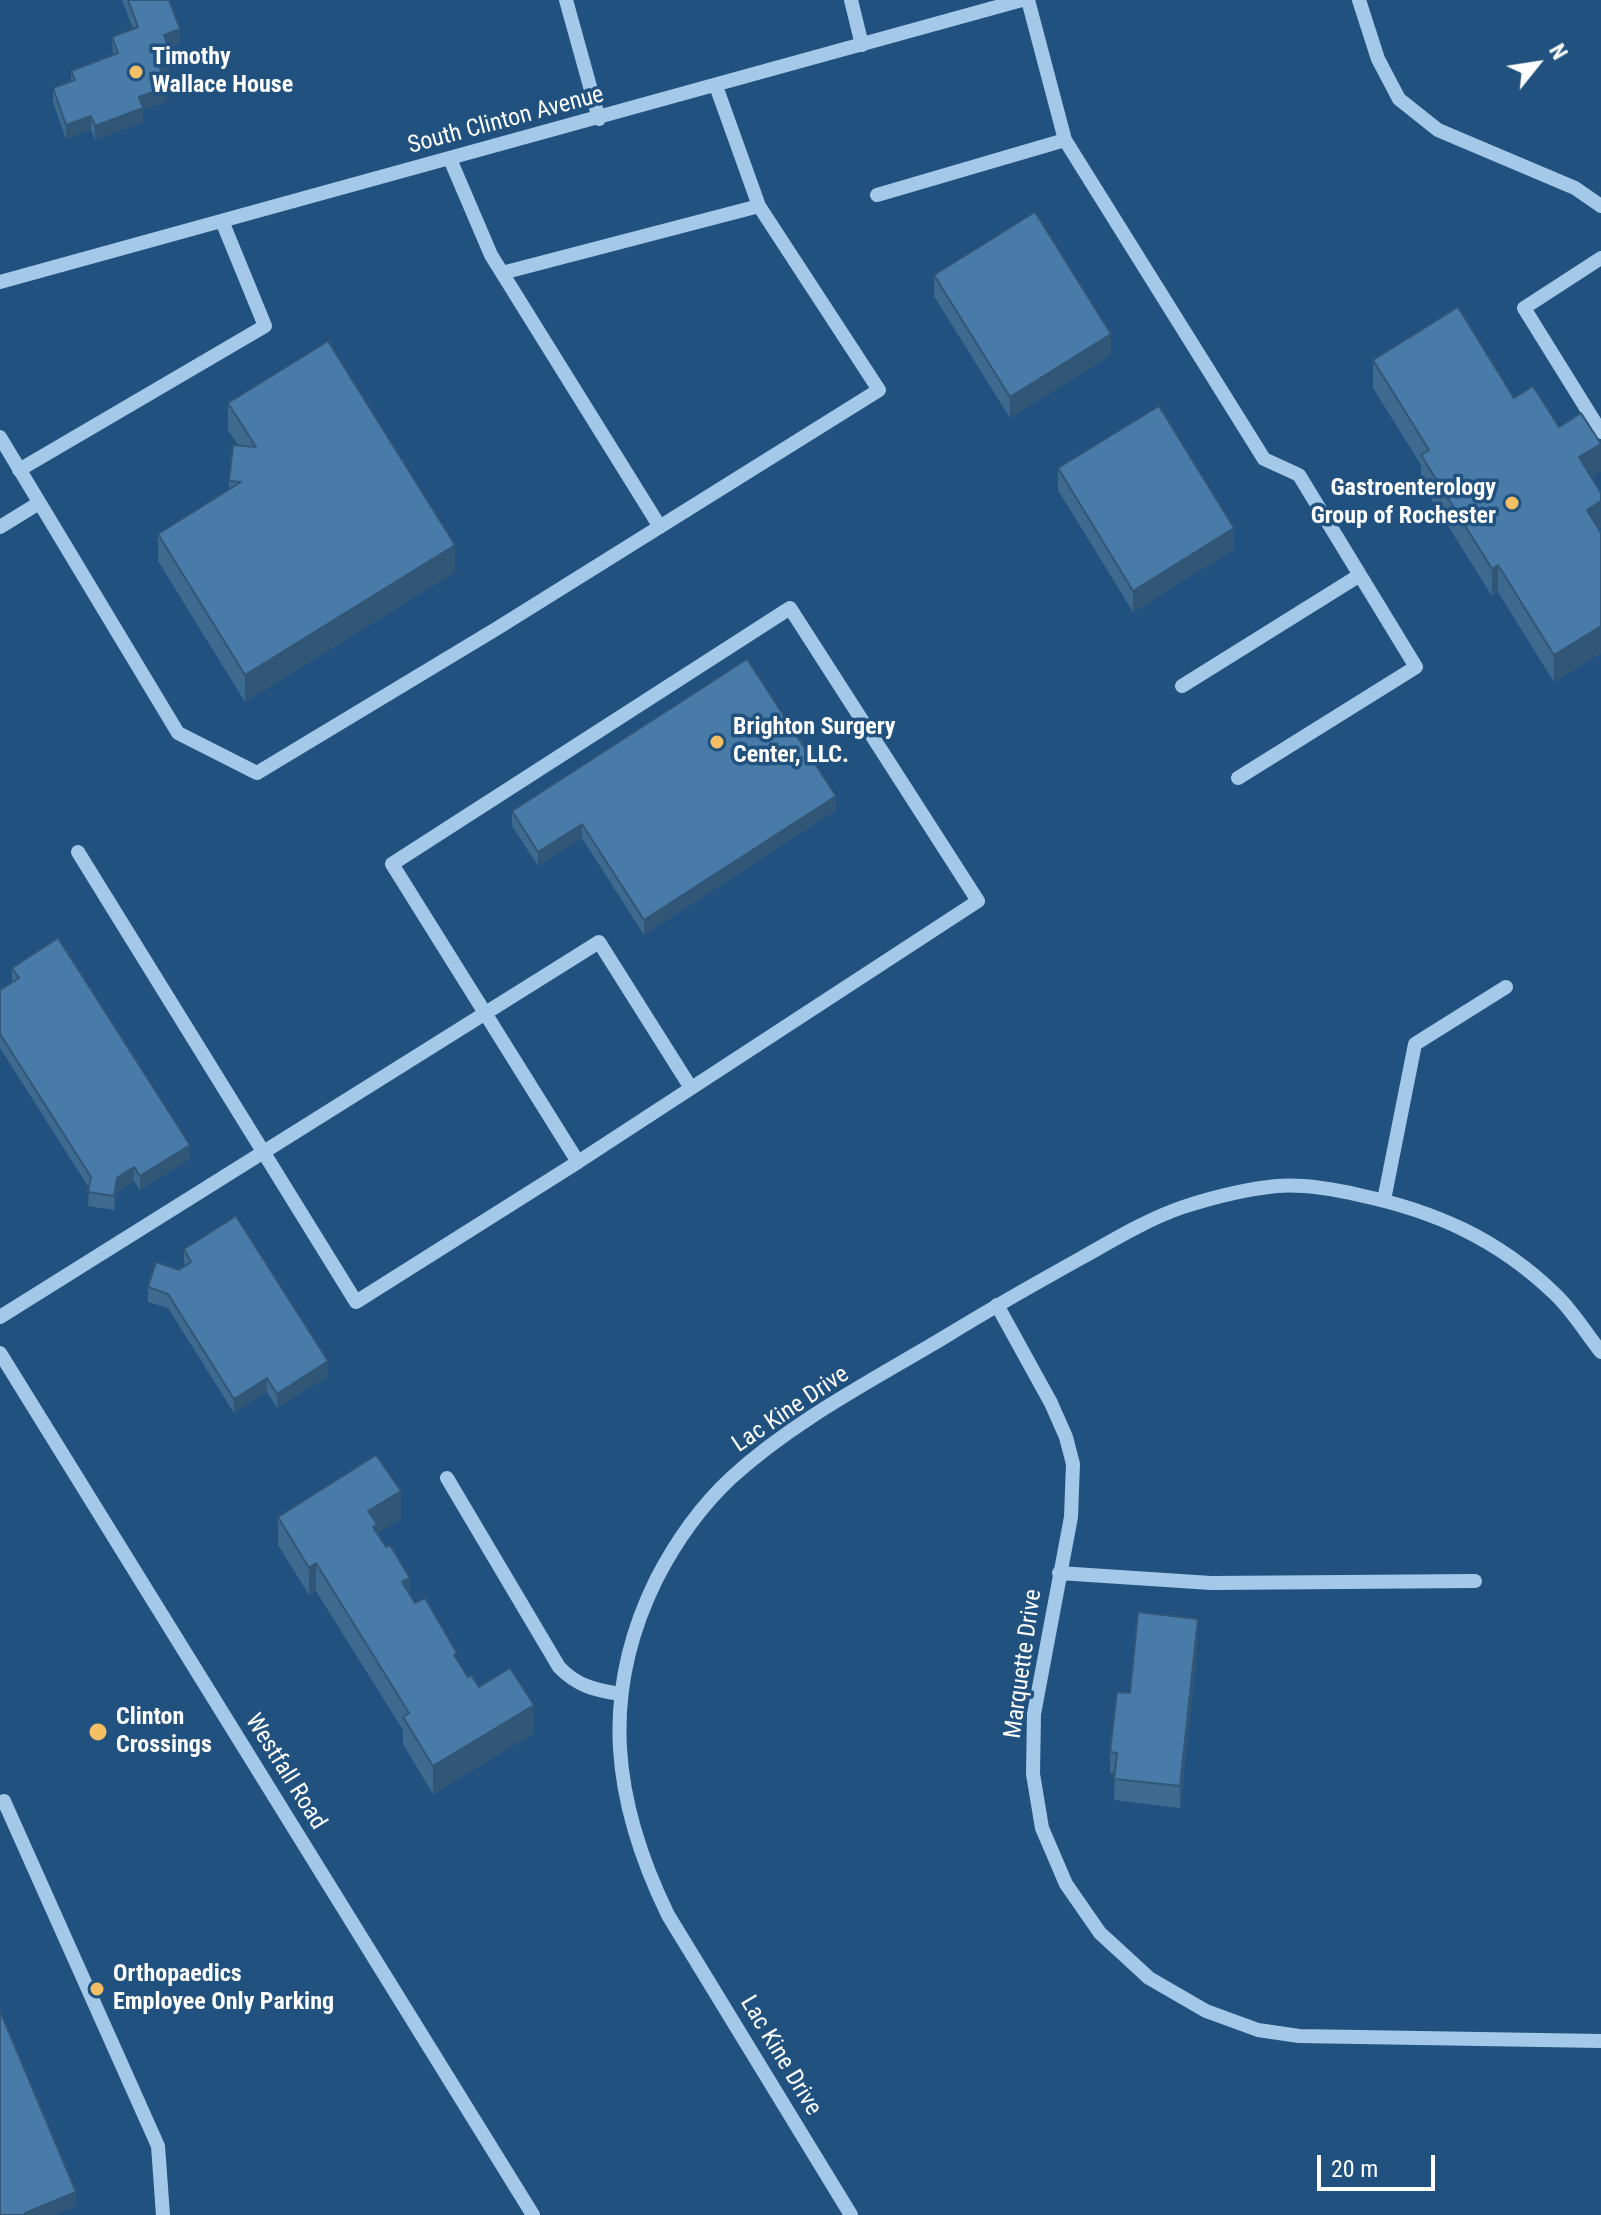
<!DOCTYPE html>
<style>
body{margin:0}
#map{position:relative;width:1601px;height:2215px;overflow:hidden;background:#20517f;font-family:"Roboto Condensed",sans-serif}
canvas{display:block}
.north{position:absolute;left:1497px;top:24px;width:80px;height:80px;-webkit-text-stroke:6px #20517f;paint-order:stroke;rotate:60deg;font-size:22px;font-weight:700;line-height:32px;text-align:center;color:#fff}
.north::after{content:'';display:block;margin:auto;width:28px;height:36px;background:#fff;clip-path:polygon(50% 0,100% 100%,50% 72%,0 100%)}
.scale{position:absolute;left:1317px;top:2155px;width:118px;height:36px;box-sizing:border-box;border:4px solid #fff;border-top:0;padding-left:10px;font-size:24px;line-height:28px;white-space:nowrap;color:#fff;-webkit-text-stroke:6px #20517f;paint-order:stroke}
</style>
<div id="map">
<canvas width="1601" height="2215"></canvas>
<div class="north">N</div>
<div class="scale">20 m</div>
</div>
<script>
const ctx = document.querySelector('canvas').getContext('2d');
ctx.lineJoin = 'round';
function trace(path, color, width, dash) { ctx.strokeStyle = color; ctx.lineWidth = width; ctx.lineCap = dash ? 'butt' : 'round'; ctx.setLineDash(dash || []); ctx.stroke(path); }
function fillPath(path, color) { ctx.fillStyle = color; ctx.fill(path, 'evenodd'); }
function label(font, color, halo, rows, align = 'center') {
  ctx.font = font + ' "Roboto Condensed",sans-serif'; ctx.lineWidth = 7; ctx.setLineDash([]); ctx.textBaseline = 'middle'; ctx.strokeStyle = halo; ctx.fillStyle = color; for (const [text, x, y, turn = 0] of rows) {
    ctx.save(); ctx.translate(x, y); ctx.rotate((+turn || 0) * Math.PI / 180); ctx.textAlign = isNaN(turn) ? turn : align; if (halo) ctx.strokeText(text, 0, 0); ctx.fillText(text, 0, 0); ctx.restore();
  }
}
const minor = new Path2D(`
 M566 0 599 119
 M851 0 862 45
 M1028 0 1065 140 1264 459 1299 475 1416 667 1238 778
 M1359 0 1378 59 1399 99 1438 130 1575 188 1601 206
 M450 159 491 255 660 527
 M877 195 1065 140
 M1601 258 1524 308 1601 432
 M502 273 759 206
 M0 282 1022 0
 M0 437 178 733 257 773 496 629 879 390 759 206 716 86
 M19 470 265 326 222 221
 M0 527 39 503
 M790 608 978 901 578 1162 392 864Z
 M1182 686 1360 575
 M78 852 356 1302 578 1162
 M1384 1200 1415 1044 1506 987
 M997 1305 1051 1403 1066 1437 1073 1464 1071 1517 1034 1714 1033 1774 1042 1828 1066 1884 1100 1933 1149 1978 1206 2011 1258 2030 1299 2036 1601 2041
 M0 1317 599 942 691 1088
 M0 1353 533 2215
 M447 1478 559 1667C577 1686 595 1690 620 1694
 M1059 1573 1211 1583 1475 1581
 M0 1803 4 1801 158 2146 163 2215
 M851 2215 668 1915C613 1802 599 1696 656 1580 675 1543 700 1507 731 1478 794 1420 875 1379 948 1335 992 1308 1038 1282 1083 1257 1115 1239 1148 1219 1183 1207 1214 1197 1246 1189 1277 1186 1304 1184 1333 1189 1359 1195 1435 1211 1498 1239 1555 1294 1572 1310 1586 1333 1601 1352`);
const wall = new Path2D(`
 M122 0H169L180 43 169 48 171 69 162 72 167 101 143 110V122L95 140 91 130 66 139 53 102V88L71 81V71L113 55 112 37 133 29Z
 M934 275 1111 355 1010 418 934 296Z
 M1373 360 1514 398 1559 427 1601 471 1591 477 1599 529 1601 533V653L1554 682 1498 592 1492 596 1421 483V465L1373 388Z
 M228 403 455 572 245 702 158 561V534L229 489V481L238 445 228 430Z
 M1058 468 1234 549 1133 612 1058 490Z
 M836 810 644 935 582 838 538 866 512 826V811Z
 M12 968 190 1159 140 1190 134 1181 117 1193 114 1210 88 1206 89 1188 0 1048V990L12 982Z
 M184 1249 328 1376 277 1408 267 1392 234 1413 168 1308 148 1302V1287L185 1266 184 1264Z
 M278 1517 401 1519 377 1533 415 1603 457 1660 468 1677 534 1733 433 1794 403 1744V1730L316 1591 309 1595 278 1545Z
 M1198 1640 1180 1808 1114 1800 1115 1774 1110 1773V1752L1130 1693Z`);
const shadedWall = new Path2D(`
 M180 29V43L164 49V35Z
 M171 54V69L157 74V60Z
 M167 87V101L143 110V122L95 140V126L139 97Z
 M91 116V130L66 139V125Z
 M1111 334V355L1010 418V397Z
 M1601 444V471L1579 484V457Z
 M1601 501V528L1587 537V510Z
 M1234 528V549L1133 612V591Z
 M455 545V572L245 702V675Z
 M1498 565V592L1492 596V569Z
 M1601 626V653L1554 682V655Z
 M836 796V810L644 935V920Z
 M582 824V838L538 866V852Z
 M190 1145V1159L140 1190V1176Z
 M134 1167V1181L117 1193 114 1210V1196L117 1178Z
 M328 1361V1376L277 1408V1394Z
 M267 1378V1392L234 1413V1399Z
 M401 1491V1519L377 1534 373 1555 368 1511Z
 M316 1563V1591L309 1595V1568Z
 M410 1578V1606L402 1582Z
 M1198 1619V1640L1180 1808V1786Z
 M534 1705V1733L433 1794V1766Z
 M76 2192V2206L55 2215H25V2213Z`);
const building = new Path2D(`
 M128 0H169L180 29 164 35 171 54 157 60 167 87 139 97 143 108 95 126 91 116 66 125 53 88 75 80 71 71 118 53 112 37 138 27Z
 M1035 212 1111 334 1010 397 934 275Z
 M1458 307 1514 398 1533 386 1559 427 1581 413 1601 444 1579 457 1601 493V501L1587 510 1601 533V626L1554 655 1498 565 1492 569 1421 455 1429 450 1373 360Z
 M328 341 455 545 245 675 158 534 241 482 229 481 233 445 256 447 228 403Z
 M1159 406 1234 528 1133 591 1058 468Z
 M747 659 836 796 644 920 582 824 538 852 512 811Z
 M58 938 190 1145 140 1176 134 1167 117 1178 114 1196 88 1192 91 1177 0 1034V990L19 978 12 968Z
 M236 1216 328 1361 277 1394 267 1378 234 1399 168 1294 148 1287 156 1262 179 1270 191 1262 184 1249Z
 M376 1455 401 1491 368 1511 377 1524 373 1527 386 1547 390 1545 410 1578 402 1582 415 1603 425 1598 457 1653 454 1655 468 1677 471 1675 479 1687 510 1668 534 1705 433 1766 403 1717 409 1713 316 1563 309 1568 278 1517Z
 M1138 1612 1198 1619 1180 1786 1114 1779 1117 1753 1110 1752 1117 1692 1130 1693Z
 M0 2011 76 2192 25 2213V2215H0Z`);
const markers = [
 [136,72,8,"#f5c064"],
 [1512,503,8,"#f5c064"],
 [717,742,8,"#f5c064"],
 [98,1732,10,"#f5c064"],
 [97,1989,8,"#f5c064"]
];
const poiNames = [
 ["Timothy",152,58],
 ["Wallace House",152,86],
 ["Gastroenterology",1496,489,"right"],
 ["Group of Rochester",1496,517,"right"],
 ["Brighton Surgery",733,728],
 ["Center, LLC.",733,756],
 ["Clinton",116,1718],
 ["Crossings",116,1746],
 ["Orthopaedics",113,1975],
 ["Employee Only Parking",113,2003]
];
const streetNames = [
 ["South Clinton Avenue",506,121,-15],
 ["Lac Kine Drive",791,1410,-34],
 ["Marquette Drive",1024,1664,-82],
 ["Westfall Road",285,1772,58],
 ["Lac Kine Drive",780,2056,59]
];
trace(minor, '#a4c8e7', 14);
fillPath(wall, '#3e6a90');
fillPath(shadedWall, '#325676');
fillPath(building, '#487ba8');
trace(building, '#325676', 2);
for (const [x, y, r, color] of markers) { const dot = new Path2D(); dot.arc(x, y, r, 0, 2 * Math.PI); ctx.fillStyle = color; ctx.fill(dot); trace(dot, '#20517f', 3); }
label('bold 24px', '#fff', '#20517f', poiNames, 'left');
label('24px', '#fff', '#20517f', streetNames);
</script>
